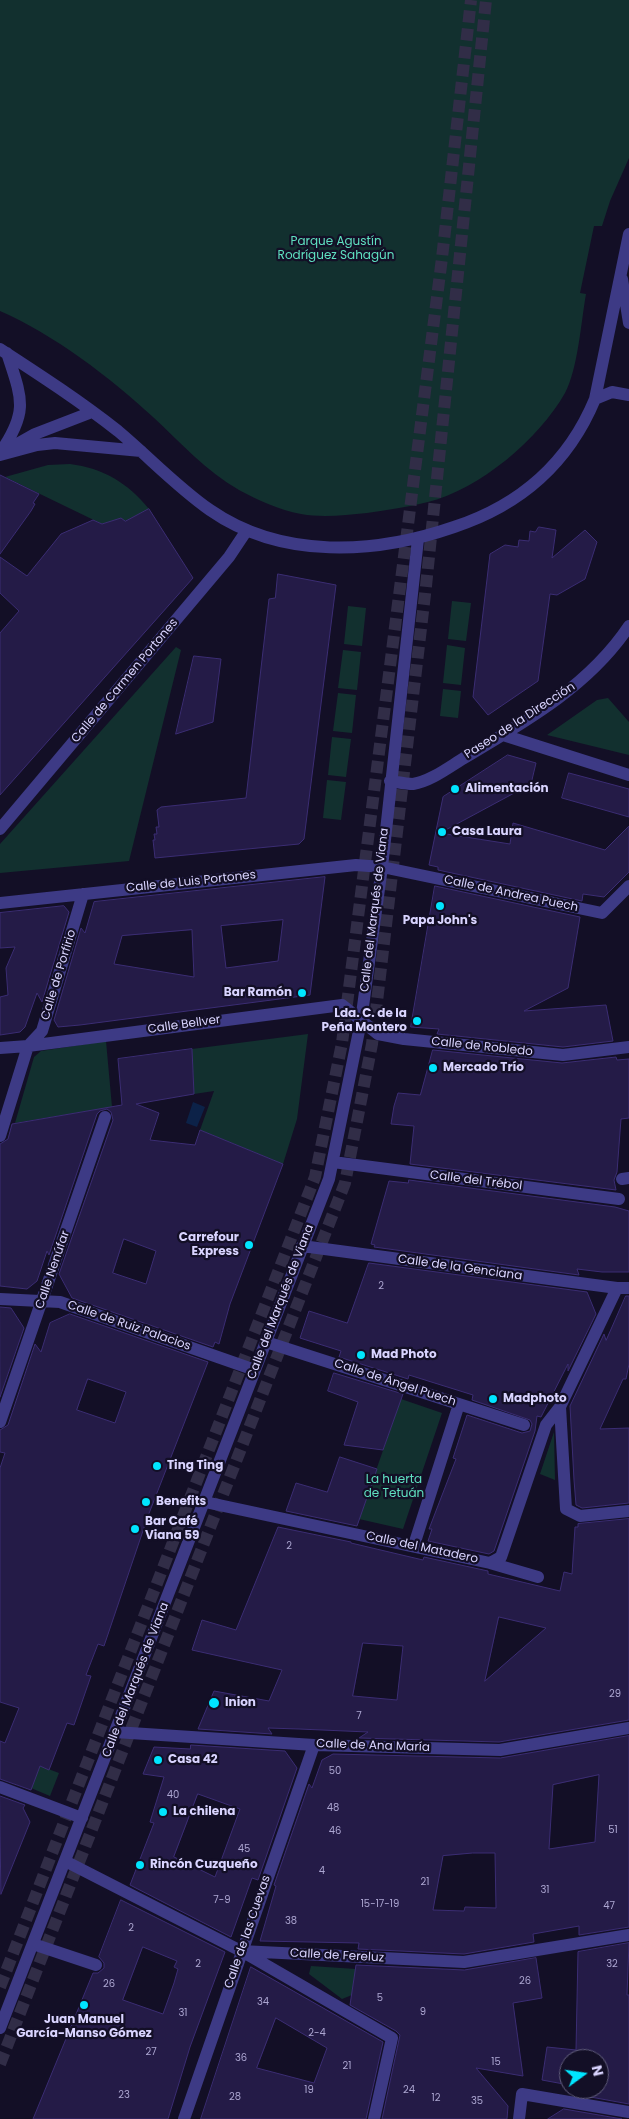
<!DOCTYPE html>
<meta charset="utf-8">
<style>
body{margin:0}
#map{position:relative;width:629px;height:2119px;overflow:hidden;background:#130f26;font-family:Poppins,sans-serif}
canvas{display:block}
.north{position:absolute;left:559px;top:2049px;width:50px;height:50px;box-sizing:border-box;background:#130f26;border:1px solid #625e7d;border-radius:50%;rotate:76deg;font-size:14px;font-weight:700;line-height:20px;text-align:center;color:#d9d4ff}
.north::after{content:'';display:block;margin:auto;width:18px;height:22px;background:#00e5ff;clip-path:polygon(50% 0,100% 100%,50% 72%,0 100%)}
</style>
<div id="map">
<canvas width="629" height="2119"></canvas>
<div class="north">N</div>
</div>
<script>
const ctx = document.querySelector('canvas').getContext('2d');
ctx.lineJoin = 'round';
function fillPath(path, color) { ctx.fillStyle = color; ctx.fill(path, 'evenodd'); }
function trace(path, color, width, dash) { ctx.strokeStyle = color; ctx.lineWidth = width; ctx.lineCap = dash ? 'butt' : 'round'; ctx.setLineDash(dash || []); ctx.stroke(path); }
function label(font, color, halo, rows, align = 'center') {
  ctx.font = font + ' Poppins,sans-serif'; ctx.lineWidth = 4.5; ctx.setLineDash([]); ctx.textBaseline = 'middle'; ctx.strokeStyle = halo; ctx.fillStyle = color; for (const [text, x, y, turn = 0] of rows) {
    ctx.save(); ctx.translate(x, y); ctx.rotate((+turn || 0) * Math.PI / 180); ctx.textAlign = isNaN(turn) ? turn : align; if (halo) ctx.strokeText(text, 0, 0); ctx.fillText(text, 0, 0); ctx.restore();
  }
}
const green = new Path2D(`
 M0 0H629V158L610 201 602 226H594L580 293 586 294C581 322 578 369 565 393 539 439 480 489 428 502 408 507 387 510 367 513 345 515 323 518 301 514 279 510 258 500 239 490 206 471 181 443 153 417 111 378 53 334 0 311Z
 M70 464C103 468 128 483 149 509L125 521 121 519 102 524 5 477 48 465Z
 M452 601 471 603 466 641 448 639Z
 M348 606 366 608 362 646 344 644Z
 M447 645 465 648 461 685 443 683Z
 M176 647 181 650 129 861 0 873V844Z
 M343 650 361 652 357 690 338 688Z
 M443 689 461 691 458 718 440 716Z
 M338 693 356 695 352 733 333 731Z
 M608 698 629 722V755L547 735 597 700Z
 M332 737 351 739 346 777 328 775Z
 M327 780 346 782 341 820 323 818Z
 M308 1034 297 1119 283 1164 200 1130 214 1091 194 1094 192 1049Z
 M106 1041 112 1107 15 1123 34 1057 41 1051Z
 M401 1399 442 1413 403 1529 359 1519Z
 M554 1432 555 1480 540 1474Z
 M40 1766 59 1773 50 1796 31 1788Z
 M311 1966 356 1969 352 1995 342 1999 309 1974Z`);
const water = new Path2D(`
 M193 1102 205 1107 197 1127 186 1123Z`);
const building = new Path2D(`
 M0 475 39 494 33 503 35 504 31 511 0 554Z
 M149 509 193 578 0 795V633L19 611 0 593V557L27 576 61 534 93 520 102 524 121 518 125 521Z
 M539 527 556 530 552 558 585 530 597 542 585 579 557 595 550 594 538 681 488 715 473 697 490 554 505 545 518 547 519 540 529 541 530 531 535 532Z
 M278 574 336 585 304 839 299 844 155 858 153 840H155L154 834H157L156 827H159L157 810 161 807 246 798 269 599 275 598Z
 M194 656 221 659 213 722 176 734Z
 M508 755 536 763 531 784 440 833 510 844 513 823 605 850 629 826V872L604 897 583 894 582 901 438 870V867L429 865 443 797Z
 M569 773 629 789V817L562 798Z
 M325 877 310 995 80 1025 58 1027 54 1020 81 928 85 933 94 902ZM283 920 278 961 226 968 221 926ZM192 930 194 977 114 964 122 936Z
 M435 886 580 917 568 988 524 1011 606 1005 613 1041 563 1047 437 1034 439 1029 411 1027Z
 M64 906 69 912 42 1002 37 993 25 1027 20 1032 0 1035V997L8 995 6 968 15 947 0 948V913Z
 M192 1049 194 1094 136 1104 159 1113 150 1140 195 1145 200 1130 283 1164 230 1304 219 1344 215 1342 213 1347 72 1298 59 1274 113 1120 111 1112 107 1109 100 1111 97 1114 49 1255 47 1251 37 1281 27 1289 0 1286V1144L8 1139 12 1124 122 1105 118 1059ZM124 1239 156 1251 146 1284 113 1273Z
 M433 1050 562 1063 616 1057 617 1060 629 1059V1118L621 1119 617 1172 614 1180 616 1190 410 1164 414 1126 391 1124 394 1106 398 1093 420 1095Z
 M409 1180 615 1207 629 1211V1272H602L577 1269 579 1275 374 1247 375 1245 371 1244 389 1181 408 1183Z
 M369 1263 587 1292 596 1314 568 1371V1364L541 1417 537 1416 535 1431 494 1551 489 1554 428 1541 432 1529H429L456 1459 453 1458 467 1415 522 1433 530 1431 532 1424 530 1420 472 1400 473 1395 409 1375 408 1379 339 1357 341 1351 300 1338 309 1311 347 1323Z
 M626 1296H629V1364L626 1379H623L600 1429 629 1428V1503L582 1508 576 1505 574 1480 570 1406 604 1334 606 1340Z
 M0 1307 11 1308 24 1328 0 1397Z
 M70 1314 208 1362 148 1516 104 1646 98 1644 86 1675 91 1676 74 1725 67 1723 49 1770 40 1766 31 1790 0 1779V1741L5 1743 19 1708 0 1702V1468L5 1453 0 1452V1430L8 1425 35 1344 41 1352 50 1323ZM88 1379 126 1392 115 1423 77 1410Z
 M334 1373 403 1394 383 1450 344 1445 358 1402 328 1391Z
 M340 1457 377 1469 357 1526 286 1511 296 1483 327 1492Z
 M629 1519V1720L499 1742 359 1738 368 1732 299 1729 268 1728 272 1734 198 1729 214 1691 269 1701 282 1670 192 1650 202 1620 236 1630 278 1527 351 1542V1543L423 1560 424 1557 488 1571V1574L560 1591 564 1572 572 1574 575 1527H578V1524ZM499 1617 546 1628 485 1681ZM363 1643 403 1646 397 1700 353 1696Z
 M629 1736V1927L579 1935V1926L533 1934 534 1942 464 1954 358 1949 359 1943 260 1941 276 1886 274 1885 309 1784 312 1788 322 1760 333 1754 500 1758ZM599 1775 595 1842 549 1849 553 1785ZM473 1853H495L496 1908 465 1907 464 1911 433 1910 443 1856Z
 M191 1745 285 1751 297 1768 258 1880 252 1878 231 1937 130 1885 154 1823 150 1822 164 1777 143 1774 154 1747 190 1749ZM198 1794 240 1809 215 1877 174 1857Z
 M0 1796 25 1805 23 1808 30 1822 1 1894Z
 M121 1900 225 1952 190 2047 168 2119H33L93 1973H98L104 1968V1963L99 1957ZM143 1947 177 1961 174 1967 178 1969 174 1983 163 2014 123 2000Z
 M629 1943 627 1995H629V2104L585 2096 595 2090 591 2089H599V2059H569V2085L542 2080 547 2047 576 2050 578 1952Z
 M536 1958 542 1998 513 2003 523 2076 476 2068 508 2106 507 2119H382L400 2035 396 2031 350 2005 356 1965 464 1970Z
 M251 1967 383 2042 366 2119H201ZM276 2018 327 2048 314 2083 257 2068Z
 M564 2109 622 2119H548Z`);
const majorTunnel = new Path2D(`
 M0 1987 315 1177 342 1043 442 258 471 0
 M0 2064 345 1183 372 1044 426 586 486 0`);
const minor = new Path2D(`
 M622 279 629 323
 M0 349C40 375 80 401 118 431 149 457 177 487 210 510 282 560 376 554 454 527 521 505 568 464 595 399L629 234
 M595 399 612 392 629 395
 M12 447 35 434 92 412
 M0 453C29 411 22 399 7 353
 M0 455 37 445 55 443 141 451
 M503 735 629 775
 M390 781C397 782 406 784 413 784 431 781 449 767 464 758 525 722 589 686 629 626
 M0 829 229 557 247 530
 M0 903 356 865 382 867 602 913 629 886
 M0 1048 28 1046 342 1005 378 1034 404 1039 563 1055 629 1047
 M0 1136 28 1046 42 1031 83 894
 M333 1162 619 1199
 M622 1179 629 1178
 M302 1246 617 1288H629
 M0 1299 60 1302 255 1370
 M266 1342 524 1425
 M560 1407 566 1509 580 1516 629 1511
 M0 1422 105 1117
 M205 1502 490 1563 501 1557 546 1425 560 1407 617 1288
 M414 1545 459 1404
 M490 1563 538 1577
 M115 1732 314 1745 500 1750 629 1728
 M0 1787 82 1818
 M65 1861 241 1951 464 1962 629 1935
 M33 1944 96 1965
 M245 1953 392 2038 374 2119
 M0 2028 329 1179 361 1021 382 867 418 539
 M184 2119 314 1745
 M519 2119 522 2094 629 2112`);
const markers = [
 [455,789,5,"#00e5ff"],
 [442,832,5,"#00e5ff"],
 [440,906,5,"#00e5ff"],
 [302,993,5,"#00e5ff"],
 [417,1021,5,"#00e5ff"],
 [433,1068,5,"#00e5ff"],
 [249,1245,5,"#00e5ff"],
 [361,1355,5,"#00e5ff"],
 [493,1399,5,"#00e5ff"],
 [157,1466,5,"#00e5ff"],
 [146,1502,5,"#00e5ff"],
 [135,1529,5,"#00e5ff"],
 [214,1703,6,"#00e5ff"],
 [158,1760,5,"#00e5ff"],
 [163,1812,5,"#00e5ff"],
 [140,1865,5,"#00e5ff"],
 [84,2005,5,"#00e5ff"]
];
const numberNames = [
 ["2",381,1286],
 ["2",289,1546],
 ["29",615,1694],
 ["7",359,1716],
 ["50",335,1771],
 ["40",173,1795],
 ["48",333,1808],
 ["51",613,1830],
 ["46",335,1831],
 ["45",244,1849],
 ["4",322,1871],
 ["21",425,1882],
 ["31",545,1890],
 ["7-9",222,1900],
 ["15-17-19",380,1904],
 ["47",609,1906],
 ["38",291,1921],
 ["2",131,1928],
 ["2",198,1964],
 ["32",612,1964],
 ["26",525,1981],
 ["26",109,1984],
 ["5",380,1998],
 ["34",263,2002],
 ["9",423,2012],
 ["31",183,2013],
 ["2-4",317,2033],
 ["27",151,2052],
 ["36",241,2058],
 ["15",496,2062],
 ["21",347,2066],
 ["19",309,2090],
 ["24",409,2090],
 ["23",124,2095],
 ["28",235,2097],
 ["12",436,2098],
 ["35",477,2101]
];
const parkNames = [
 ["Parque Agustín",336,242],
 ["Rodríguez Sahagún",336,256],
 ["La huerta",394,1480],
 ["de Tetuán",394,1494]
];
const streetNames = [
 ["Calle de Carmen Portones",125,681,-50],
 ["Paseo de la Dirección",520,721,-33],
 ["Calle de Luis Portones",191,882,-6],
 ["Calle de Andrea Puech",511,894,12],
 ["Calle del Marqués de Viana",375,910,-83],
 ["Calle de Porfirio",59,975,-73],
 ["Calle Bellver",184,1025,-8],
 ["Calle de Robledo",482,1047,6],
 ["Calle del Trébol",476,1181,7],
 ["Calle de la Genciana",460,1268,8],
 ["Calle Nenúfar",53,1270,-71],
 ["Calle del Marqués de Viana",281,1302,-69],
 ["Calle de Ruiz Palacios",129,1326,19],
 ["Calle de Ángel Puech",395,1383,18],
 ["Calle del Matadero",422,1548,12],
 ["Calle del Marqués de Viana",136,1680,-69],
 ["Calle de Ana María",373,1746,2],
 ["Calle de las Cuevas",248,1932,-71],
 ["Calle de Fereluz",337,1956,3]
];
const poiNames = [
 ["Alimentación",465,789],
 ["Casa Laura",452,832],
 ["Papa John's",440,921,"center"],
 ["Bar Ramón",292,993,"right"],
 ["Lda. C. de la",407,1014,"right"],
 ["Peña Montero",407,1028,"right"],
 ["Mercado Trío",443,1068],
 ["Carrefour",239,1238,"right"],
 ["Express",239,1252,"right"],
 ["Mad Photo",371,1355],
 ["Madphoto",503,1399],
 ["Ting Ting",167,1466],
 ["Benefits",156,1502],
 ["Bar Café",145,1522],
 ["Viana 59",145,1536],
 ["Inion",225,1703],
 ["Casa 42",168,1760],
 ["La chilena",173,1812],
 ["Rincón Cuzqueño",150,1865],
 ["Juan Manuel",84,2020,"center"],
 ["García-Manso Gómez",84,2034,"center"]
];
fillPath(green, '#12302f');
fillPath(water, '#0c2248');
fillPath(building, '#241b47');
trace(building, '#3b2d73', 1);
trace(majorTunnel, '#312d47', 12, [12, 6]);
trace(minor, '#3d3a85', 12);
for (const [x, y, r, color] of markers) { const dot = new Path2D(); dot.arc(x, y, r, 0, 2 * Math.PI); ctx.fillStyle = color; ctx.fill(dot); trace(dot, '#130f26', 2); }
label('10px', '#aca6d1', null, numberNames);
label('12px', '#5fe0c0', '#130f26', parkNames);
label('12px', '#d9d4ff', '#130f26', streetNames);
label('bold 12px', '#d9d4ff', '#130f26', poiNames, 'left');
</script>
